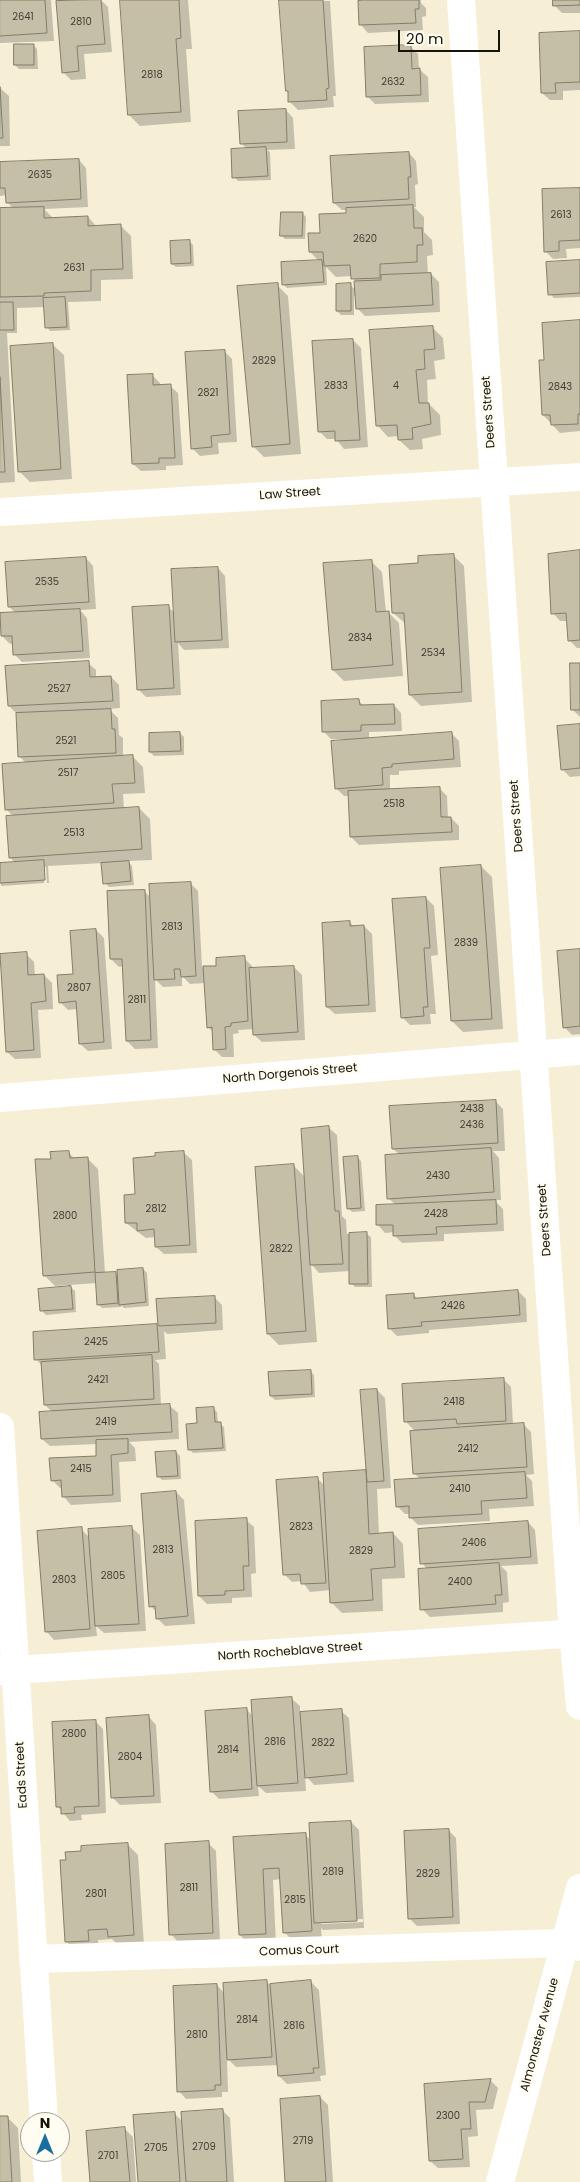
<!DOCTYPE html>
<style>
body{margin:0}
#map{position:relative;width:580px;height:2182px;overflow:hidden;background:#f6efd6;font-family:Poppins,sans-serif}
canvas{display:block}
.north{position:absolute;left:20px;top:2112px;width:50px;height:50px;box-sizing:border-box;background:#fffcf2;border:1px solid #a29f96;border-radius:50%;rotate:0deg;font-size:14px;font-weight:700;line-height:20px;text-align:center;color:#16130b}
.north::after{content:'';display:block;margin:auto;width:18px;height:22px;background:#186e9f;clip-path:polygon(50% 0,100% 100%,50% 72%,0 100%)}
.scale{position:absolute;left:398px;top:30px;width:102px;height:22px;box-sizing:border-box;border:2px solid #16130b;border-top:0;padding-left:6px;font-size:15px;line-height:18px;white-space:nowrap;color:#16130b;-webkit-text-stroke:4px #fffcf2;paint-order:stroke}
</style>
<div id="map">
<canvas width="580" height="2182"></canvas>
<div class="north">N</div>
<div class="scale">20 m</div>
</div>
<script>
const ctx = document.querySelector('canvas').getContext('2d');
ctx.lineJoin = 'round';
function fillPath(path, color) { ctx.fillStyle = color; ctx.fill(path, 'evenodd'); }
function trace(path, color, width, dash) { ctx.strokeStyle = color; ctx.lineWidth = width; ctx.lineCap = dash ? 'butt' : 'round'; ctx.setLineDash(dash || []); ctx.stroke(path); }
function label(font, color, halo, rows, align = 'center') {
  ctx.font = font + ' Poppins,sans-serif'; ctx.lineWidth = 5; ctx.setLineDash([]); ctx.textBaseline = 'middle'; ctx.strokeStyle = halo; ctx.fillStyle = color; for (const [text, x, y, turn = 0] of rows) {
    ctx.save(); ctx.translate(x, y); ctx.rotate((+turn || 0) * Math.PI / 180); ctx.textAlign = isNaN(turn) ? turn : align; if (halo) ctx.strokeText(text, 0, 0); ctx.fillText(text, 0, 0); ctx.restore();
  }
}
const shadow = new Path2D(`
 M0 0H51L54 41 0 43Z
 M101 0 108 7 112 52 84 54 86 79 71 80 63 72 58 2Z
 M121 0H188L192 49H186L191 122 140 126 129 115Z
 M281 0 330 1 336 96H333L334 107 298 110 290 102 289 93 287 91Z
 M365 0H421V3L426 8V16L422 17 423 30 368 33 361 25Z
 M554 0H580V13H562L554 5Z
 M580 32V90L563 91V100H550L542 93Z
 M33 45 37 49 38 69H19L15 65Z
 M411 47 418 54 419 69 428 77 429 102 375 104 367 96Z
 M0 88 9 96 10 146H0Z
 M286 110 293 118 295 149 267 150 270 152 271 180 238 181 234 177 247 149 241 143Z
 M409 153 416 161 418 184 415 185 416 207H414L424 217V232L432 240 433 255 427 256 428 275 431 274 439 282 440 312 365 316 357 308V296H354V315H341L337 311 350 285 356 290V282L352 276 336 277 326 267 327 285 287 288 283 284 319 261 310 252 322 234 347 214V210H342L334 203Z
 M79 160 86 168 88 207 44 209 54 219 88 217 97 227 120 225 131 236 133 279 101 280V301L68 302 70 330 50 331 47 327 45 307 17 308V333H7L15 482 0 483V210L14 209 7 202V195L0 196V163Z
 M580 189V248L566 249 567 258 553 259 545 251Z
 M302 213 306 217 305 239H285L281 235Z
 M189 241 193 245 194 266 176 267 172 264Z
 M580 261V297L554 298 550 294Z
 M277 285 288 296 301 454 264 457 253 446Z
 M580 322V431L560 433 543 415Z
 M432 327 443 338 445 359 434 361 436 379 427 380 428 403 440 415 441 435 422 439 423 449 410 450 399 440V436L388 437 378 426 371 331Z
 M353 340 361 348 368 447 344 449 336 439H327L319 431Z
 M53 345 64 355 72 479 30 482 19 471Z
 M224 351 232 359 237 442 218 443 219 454 200 456 192 448Z
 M152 375 160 383V386H170L178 393 183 465 166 466V470L141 471 133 464Z
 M580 552V648H577L569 640 568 621H560L553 613Z
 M453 555 464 566 472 702 421 706 410 695 406 624 393 613 419 564Z
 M86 558 93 566 96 609 80 610 87 618 90 658 22 662 14 654V643L10 644 2 636 17 614 9 607Z
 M371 561 382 572 386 612H388L399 623 403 676 344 681 333 670Z
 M218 568 225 576 229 648 184 650 178 643 181 695 146 697 138 689 168 607 175 613Z
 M88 663 96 670V678L111 677 119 685 120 708 109 709 118 718 119 735 123 738V757L132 756 143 767 145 793 123 794 124 809 139 808 150 819 152 860 128 861 132 866 134 885 109 887 105 883 103 863 48 866 49 883H47L46 867H44V883L1 886 0 864 15 863 10 857 13 816 6 809 26 763 19 756 17 714 9 706Z
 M580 664V717L572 709Z
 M359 701 364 706 394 705 401 713 402 731 369 732V739L451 733 459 741 461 767 399 771V775H390V790L439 788 447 796 448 818H451L459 826V840L359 845 351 837 349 796H344L336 788 349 739H331L323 731Z
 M580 726V776L570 777 562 769Z
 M180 733 184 737V755L154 756 150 752Z
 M481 866 492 877 503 1029 463 1032 452 1021Z
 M190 883 198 891 202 967H217L244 958 252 966V969L294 967 302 975 305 1040 262 1042 254 1035V1029L238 1030 239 1033 233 1034 234 1057H222L214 1049 213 1032 208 1027 205 983 190 984 182 976V986L163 987 155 979 158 1048 135 1049 127 1041 124 966 119 967 111 959 144 891 151 898Z
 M426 898 434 906 438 955 431 956 436 1014H430L431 1024 410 1025 402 1017Z
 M350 922 354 927 364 926 372 934 376 1012 335 1014 327 1007Z
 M96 930 104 938 112 1049 88 1051 80 1044 77 1009 68 1010 60 1002Z
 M580 950V1034L572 1035 564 1027Z
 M26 954 34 962 35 976 44 975 52 983 53 1009 38 1010 41 1058 15 1059 7 1052Z
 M495 1101 503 1109 505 1151H493L499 1158 501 1200H494L503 1209 504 1231 444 1234V1241L402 1243 394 1235V1232L385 1233 378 1225 396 1205 388 1198 400 1155 393 1149Z
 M329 1128 337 1135 342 1216 346 1220 347 1234H367L371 1237 372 1287H355L351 1283 350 1271 319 1273 311 1264 317 1342 279 1345 268 1334 294 1166 306 1178Z
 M69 1153 75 1159 87 1158 98 1169 105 1273H115L118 1276 143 1269 147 1273 149 1306 124 1308 121 1305V1307L102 1308 98 1304 97 1283 69 1285 75 1291 76 1312 46 1315 42 1311 40 1290 68 1287V1285L55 1286 44 1275 52 1160Z
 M184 1153 192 1160 197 1253 164 1254 156 1247 155 1237 146 1238 126 1223 136 1195Z
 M357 1157 361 1161 365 1211 352 1212 348 1208Z
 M518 1291 526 1299 527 1322 429 1330V1333L397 1336 389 1328 414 1295 418 1299Z
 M214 1297 222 1305 223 1330 167 1334 164 1331 166 1359 155 1360 159 1364 161 1406H170L178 1413 179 1439 129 1442 135 1448 136 1461 119 1462 121 1502 71 1505 64 1497 63 1488H60L52 1480 98 1457 97 1444 50 1446 42 1439 52 1412 45 1405 43 1367 36 1359 157 1325 159 1328 157 1300Z
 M310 1371 314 1375 315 1397 275 1400 271 1396Z
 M503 1379 511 1387 513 1425 523 1424 531 1432 534 1474 526 1475 532 1481 534 1506 489 1509 490 1521 418 1525 410 1517V1514H405L397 1506 420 1479 414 1473 415 1431 405 1421Z
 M377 1390 385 1398 391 1488 377 1489 379 1534 393 1533 403 1544 405 1578 382 1579 383 1611 342 1613 331 1602V1590L310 1592 302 1581 292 1582 284 1574 318 1479 325 1486 365 1472 368 1474Z
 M213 1408 217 1412 218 1423 224 1427 226 1451 193 1453 189 1449 198 1424Z
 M176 1452 180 1456 181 1479 162 1480 158 1476Z
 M176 1492 184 1500 195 1624 165 1626 157 1618V1612L150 1606Z
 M246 1520 254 1527 256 1573 251 1574 252 1597 232 1598V1603L207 1604 199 1596Z
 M528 1522 535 1530 538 1564 501 1566 507 1572 509 1602 503 1603V1612L430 1617 422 1609 428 1570 422 1563Z
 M132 1528 140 1535 146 1631 104 1633 96 1626 97 1636 54 1640 47 1632 81 1529 90 1538Z
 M292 1699 300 1706V1713L341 1711 349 1718 354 1782 314 1785 305 1775 306 1791 266 1793 258 1786 259 1796 219 1799 211 1791 246 1709 254 1717Z
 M149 1717 156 1725 161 1803 120 1805 113 1798Z
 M95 1721 103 1729 106 1813 81 1815 82 1820 70 1821 57 1806Z
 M351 1822 359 1830 364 1928 323 1930 321 1928 322 1941 295 1943 284 1932 281 1879 273 1880 276 1944 251 1946 240 1935 235 1839 305 1835 311 1840ZM363 1919V1922L321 1924V1921Z
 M448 1830 456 1838 460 1924 417 1926 409 1918Z
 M208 1843 216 1851 220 1941 178 1942 171 1934Z
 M127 1844 138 1855 144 1946 120 1947 112 1939 98 1940 99 1951 77 1952 66 1941 67 1861 82 1852Z
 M267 1982 270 1985 311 1982 319 1990 326 2075 320 2076 321 2081 287 2084 279 2076 278 2065 236 2067 227 2058 228 2092H222V2097L186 2099 179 2091 217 1985 224 1993Z
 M490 2080 498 2088 493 2109 476 2110 478 2136 468 2137 470 2167 438 2168 430 2161 425 2085Z
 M320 2097 328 2105 333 2182H286Z
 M222 2110 230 2118 234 2182H139L174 2113 183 2122Z
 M0 2117H7L18 2128 21 2182H0Z
 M125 2129 133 2137 136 2182H91Z`);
const building = new Path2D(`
 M0 0H45L47 33 0 36Z
 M101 0 105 44 77 46 79 71 62 73 56 1Z
 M120 0H179L181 38 176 39 181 112 128 115Z
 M279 0H323L329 88 326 89 327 100 288 102V91H286Z
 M364 0H419V9H415L416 23 359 25 358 1Z
 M553 0H580V5L553 6Z
 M580 31V82L555 83 556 93H541L539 33Z
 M14 44H34V65H14Z
 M411 45 412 69 420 68 421 95 366 97 364 47Z
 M0 87 3 138H0Z
 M286 109 287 142 240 144 238 111Z
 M266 147 268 176 232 178 231 149Z
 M409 152 411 177H408L409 199 333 203 330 156Z
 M79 159 81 199 6 203 5 188H0V162Z
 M580 188V240L559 241V251L544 252 542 189Z
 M413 205 414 228H422L423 245H417V262L380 264V278L351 279 350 265 324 266 323 252H309L308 233H320L319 214 346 213V208Z
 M44 207V218L88 216V226L121 224 123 269 91 270V291L44 293V296L0 297V208Z
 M281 212H303L302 236H280Z
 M190 240 191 263 171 264 170 241Z
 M322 260 324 282 282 285 281 262Z
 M580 260V293L548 295 546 262Z
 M431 273 433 305 356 309 354 281 381 280V275Z
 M278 283 290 444 252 447 237 286Z
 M351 283V311H336V284Z
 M65 297 67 327 45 328 43 298Z
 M0 302H13L14 330H0Z
 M580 320V414H578V424L551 425 550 415H542L539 360H544L542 323Z
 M433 326 435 349 424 350 425 369 416 370 419 403H429L431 424 412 428 413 439 398 440 397 425 376 426 369 330Z
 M353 339 360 440 335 441V431L318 432 312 341Z
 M53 343 61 469 18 472 10 346Z
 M225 350 230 434 211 436 212 447 191 449 185 352Z
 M153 374V385L171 384 175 458H159V463L132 464 127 375Z
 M0 377 5 472H0Z
 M580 550V640L568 641 566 613 551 614 548 554Z
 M454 554 462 692 409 695 404 613H392L389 565 418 563V556Z
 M86 557 89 602 8 607 5 562Z
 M372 560 376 612 389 611 393 665 332 670 323 563Z
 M218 567 222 640 175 642 171 569Z
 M169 605 174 688 137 690 132 607Z
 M80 609 83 651 13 655 12 636H1L0 613Z
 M89 661 90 677 111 676 113 701 8 706 5 666Z
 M570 663H580V710H571Z
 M359 699 360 705 394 704 395 724 361 725V731L322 732 321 701Z
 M111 709 112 729H115L116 753 18 757 16 713Z
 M580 724V768L561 770 557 726Z
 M180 732 181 751 149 752V733Z
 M452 732 454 759 392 764V767L382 768 383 785 335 789 331 741Z
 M133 755 135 783 112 784 114 803 5 810 2 764Z
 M440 787 441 817H451L452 832 350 837 348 791Z
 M139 807 142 849 9 858 6 816Z
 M44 860 45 880 0 883V863Z
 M129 861 131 881 103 884 101 863Z
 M481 865 492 1019 451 1021 440 868Z
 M191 882 196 976 181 977 180 969H174L175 979 154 980 149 884Z
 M145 890 151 1040 126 1041 122 959H110L107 891Z
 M426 897 430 948H424L428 1007H423L424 1016 401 1018 392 899Z
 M350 921V926L364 925 369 1005 326 1007 322 923Z
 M96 929 104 1042 79 1044 76 1001 59 1003 57 975 73 974 70 931Z
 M580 949V1026L563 1028 557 951Z
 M27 952 28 975 44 974 46 1001 31 1003 34 1050 6 1052 0 954Z
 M245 956 248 1021 231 1023V1026L225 1027 226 1049 213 1050 212 1027 207 1028 203 966H216V958Z
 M294 966 298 1032 253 1035 249 968Z
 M496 1100 498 1143 392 1149 389 1106Z
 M329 1126 335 1211H339L343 1264 310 1265 301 1129Z
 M491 1148 494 1192 387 1199 385 1155Z
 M69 1151 70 1158 88 1157 95 1272 43 1276 35 1159H51L50 1152Z
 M184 1151 190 1245 155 1247 154 1229 137 1231V1223H125L124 1195 135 1194 133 1158 155 1156V1153Z
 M358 1156 361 1208 347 1209 343 1157Z
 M294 1164 306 1331 267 1334 255 1167Z
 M496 1200 497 1224 436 1227 437 1234 393 1236V1225H376V1205Z
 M367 1232 368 1284H349V1233Z
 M143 1268 146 1302 119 1305 117 1270Z
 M116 1272 118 1303 97 1305 95 1273Z
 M71 1286 73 1309 40 1311 38 1289Z
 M518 1290 520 1315 421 1322 422 1326 388 1329 386 1295 414 1293V1298Z
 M215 1296 216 1323 158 1326 156 1299Z
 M157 1324 159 1352 34 1360 33 1332Z
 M152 1355 154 1399 44 1405 41 1362Z
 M311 1370 312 1394 270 1396 268 1372Z
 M504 1378 506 1421 457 1424 456 1419 404 1422 402 1384Z
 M377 1389 384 1481 367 1482 360 1390Z
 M170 1404 172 1432 41 1439 39 1412Z
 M214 1407 215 1422H221L223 1448 188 1450 186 1424 197 1423 196 1408Z
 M524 1423 527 1467 413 1474 410 1431Z
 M128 1439V1453L111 1455 113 1495 62 1497 61 1480 51 1481 49 1458 96 1456V1440Z
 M176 1451 178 1476 157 1477 155 1452Z
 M366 1470 369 1534 393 1532 395 1567 371 1569 373 1600 330 1603 323 1473Z
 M525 1472 527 1498 481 1501 482 1514 409 1518V1506L396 1507 394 1480Z
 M318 1477 326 1583 301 1584 300 1574 283 1575 276 1480Z
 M176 1491 188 1616 156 1619 155 1606 149 1607 141 1494Z
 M247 1518 249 1566H243L244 1590 225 1591V1595L198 1596 195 1521Z
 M528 1521 531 1557 420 1564 418 1529Z
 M132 1526 139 1624 95 1626 88 1529Z
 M82 1527 90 1629 45 1632 37 1531Z
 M499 1563 502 1595H495L496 1604 420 1610 418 1569Z
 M292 1697 298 1783 257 1786 251 1700Z
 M247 1708 252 1789 210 1792 205 1711Z
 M342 1709 347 1774 305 1778 300 1712Z
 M149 1715 154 1796 111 1798 106 1718Z
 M96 1720 99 1806 74 1807 75 1813 61 1814V1807H56L52 1722Z
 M351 1821 357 1921 314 1923 309 1823Z
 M449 1829 453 1917 408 1919 404 1831Z
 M306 1833 312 1931 283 1933 279 1868 263 1869 266 1934 239 1935 233 1837Z
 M209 1841 213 1933 169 1935 165 1844Z
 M128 1843 134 1935 108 1937 107 1929 88 1930 89 1941 65 1942 60 1860H66L65 1852 81 1851V1846Z
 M267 1980 272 2057 227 2060 223 1983Z
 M311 1980 319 2068H313L314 2073 278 2076 270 1984Z
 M217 1984 221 2085H215V2090L177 2092 173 1986Z
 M491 2079 485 2102H469L471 2129H461L463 2159 429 2161 424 2084Z
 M320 2096 326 2182H285L280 2099Z
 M223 2109 227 2182H186L181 2112Z
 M175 2112 180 2182H138L133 2115Z
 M0 2116H8L12 2182H0Z
 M125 2127 130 2182H90L86 2131Z`);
const street = new Path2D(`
 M461 0 573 1633 580 1706
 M0 512 580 477
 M0 1098 580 1051
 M0 1427 44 2122
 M0 1671 580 1633
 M33 1959 565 1943 580 1947
 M46 2152 48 2182`);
const secondary = new Path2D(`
 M500 2182 580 1888`);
const numberNames = [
 ["2641",23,17],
 ["2810",81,22],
 ["2818",152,75],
 ["2632",393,82],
 ["2635",40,175],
 ["2613",561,215],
 ["2620",365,239],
 ["2631",74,268],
 ["2829",264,361],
 ["2833",336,386],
 ["4",396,386],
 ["2843",560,387],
 ["2821",208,393],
 ["2535",47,582],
 ["2834",360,638],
 ["2534",433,653],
 ["2527",59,689],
 ["2521",66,741],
 ["2517",68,773],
 ["2518",394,804],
 ["2513",74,833],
 ["2813",172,927],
 ["2839",466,943],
 ["2807",79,988],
 ["2811",137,1000],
 ["2438",472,1109],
 ["2436",472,1125],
 ["2430",438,1176],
 ["2812",156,1209],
 ["2428",436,1214],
 ["2800",65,1216],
 ["2822",281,1249],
 ["2426",453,1306],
 ["2425",96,1342],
 ["2421",98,1380],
 ["2418",454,1402],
 ["2419",106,1422],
 ["2412",468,1449],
 ["2415",81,1469],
 ["2410",460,1489],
 ["2823",301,1527],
 ["2406",474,1543],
 ["2813",163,1550],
 ["2829",361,1551],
 ["2805",113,1576],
 ["2803",64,1580],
 ["2400",460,1582],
 ["2800",74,1734],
 ["2816",275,1742],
 ["2822",323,1743],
 ["2814",228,1750],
 ["2804",130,1757],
 ["2819",333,1872],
 ["2829",428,1874],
 ["2811",189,1888],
 ["2801",96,1894],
 ["2815",295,1900],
 ["2814",247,2020],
 ["2816",294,2026],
 ["2810",197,2035],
 ["2300",448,2116],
 ["2719",303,2141],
 ["2709",204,2147],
 ["2705",156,2148],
 ["2701",108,2156]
];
const streetNames = [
 ["Deers Street",489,412,-94],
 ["Law Street",290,494,-4],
 ["Deers Street",517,816,-94],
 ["North Dorgenois Street",290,1074,-5],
 ["Deers Street",545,1220,-94],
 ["North Rocheblave Street",290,1652,-4],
 ["Eads Street",22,1775,-93],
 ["Comus Court",299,1951,-2],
 ["Almonaster Avenue",540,2035,-75]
];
fillPath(shadow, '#0003');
fillPath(building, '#c6bfa8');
trace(building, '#847d67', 1);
trace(street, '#fff', 28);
trace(secondary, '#fff', 28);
label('10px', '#423e32', null, numberNames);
label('12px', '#16130b', '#fffcf2', streetNames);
</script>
